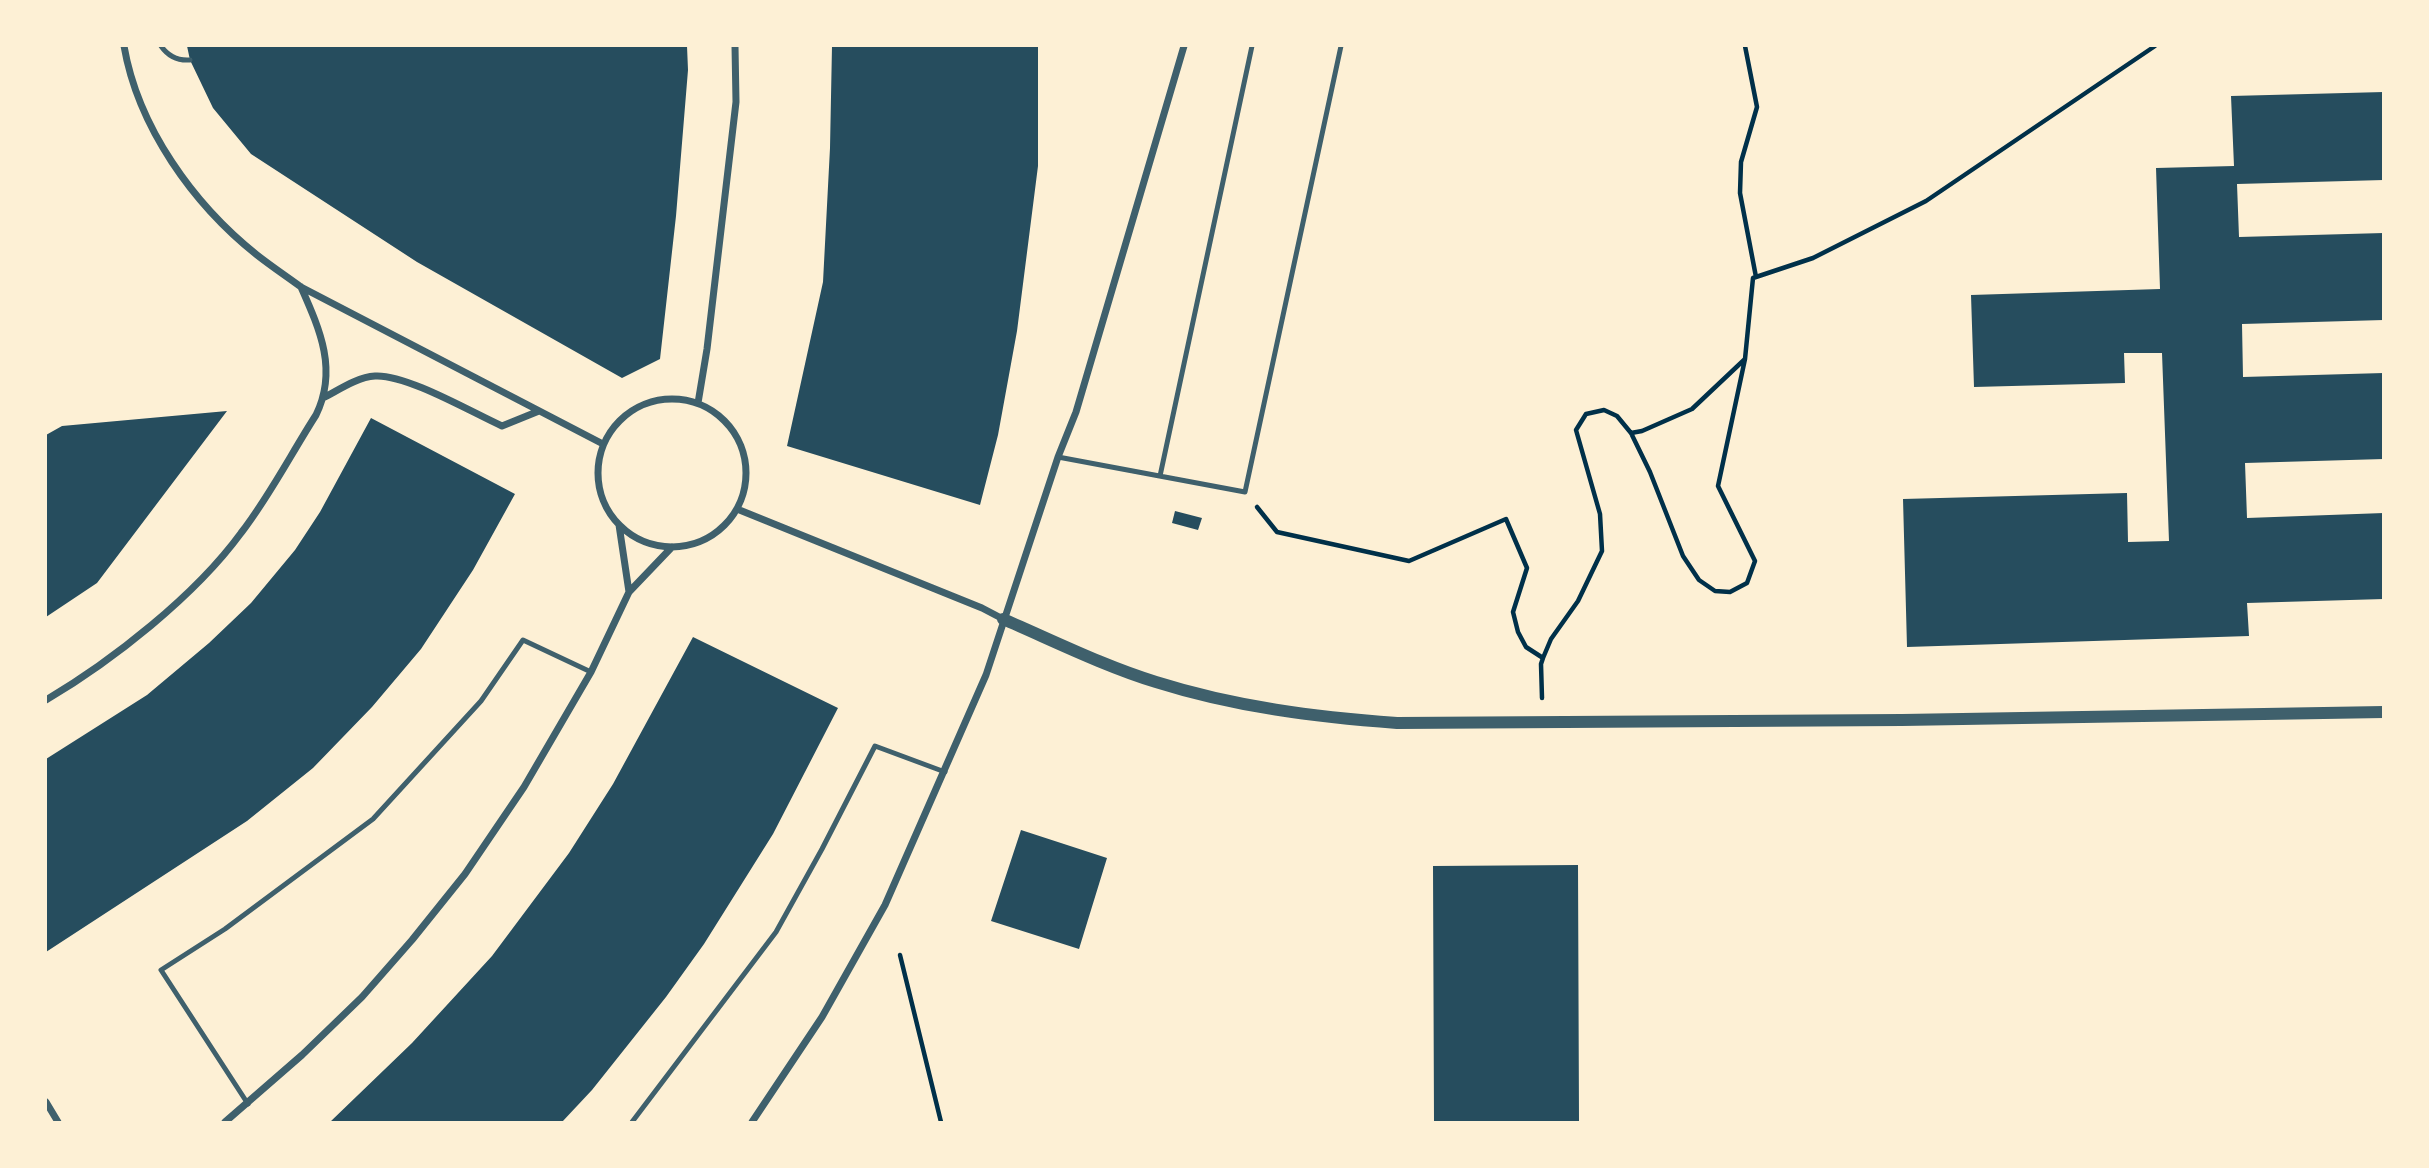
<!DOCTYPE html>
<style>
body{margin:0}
#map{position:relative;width:2429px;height:1168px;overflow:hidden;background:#fdf0d5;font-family:"Roboto Condensed",sans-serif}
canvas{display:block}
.frame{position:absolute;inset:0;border:47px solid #fdf0d5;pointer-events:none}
</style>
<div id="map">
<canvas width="2429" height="1168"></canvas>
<div class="frame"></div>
</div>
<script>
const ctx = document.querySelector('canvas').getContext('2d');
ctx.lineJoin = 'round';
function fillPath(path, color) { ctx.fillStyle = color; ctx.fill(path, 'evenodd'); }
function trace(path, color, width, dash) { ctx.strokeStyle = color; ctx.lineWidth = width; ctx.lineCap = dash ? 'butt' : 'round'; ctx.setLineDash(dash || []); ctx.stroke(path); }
const building = new Path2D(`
 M187 46H687L688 70 676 216 660 359 622 378 417 262 251 154 213 108 190 60Z
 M832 46H1038V166L1017 331 998 435 980 505 787 446 823 282 830 148Z
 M2384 92V180L2237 184 2239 237 2384 233V320L2242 324 2243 377 2384 373V459L2245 463 2247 518 2384 513V599L2247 603 2249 636 1907 647 1903 499 2127 493 2128 542 2169 541 2162 353H2124L2125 383 1974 387 1971 295 2160 289 2156 168 2234 166 2231 96Z
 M227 411 97 583 46 617V435L62 426Z
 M371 418 515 494 473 570 421 649 372 707 313 768 247 821 46 952V759L147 695 209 643 251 603 295 550 320 512Z
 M1175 511 1202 518 1198 530 1172 523Z
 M693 637 838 708 773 834 704 944 666 997 592 1090 562 1122H330L412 1043 492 956 569 853 613 784Z
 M1021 830 1107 858 1079 949 991 921Z
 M1578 865 1579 1122H1434L1433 866Z`);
const path = new Path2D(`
 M1745 46 1757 107 1741 162 1740 193 1756 277
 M1631 433 1642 431 1692 409 1745 359
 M1257 507 1277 532 1409 561 1506 519 1527 568 1513 612 1518 632 1526 647 1543 658
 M1542 698 1541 664 1543 658 1551 639 1578 601 1602 551 1600 514 1576 430 1586 414 1604 410 1617 416 1631 433 1650 472 1683 556 1699 580 1715 591 1730 592 1747 583 1755 561 1718 486 1745 359 1753 278 1813 258 1926 201 2155 46
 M900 955 941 1122`);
const service = new Path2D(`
 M161 46C168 56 177 61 190 60
 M1058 457 1245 492 1341 46
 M1160 476 1252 46
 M248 1104 161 970 225 929 373 819 481 701 523 640 591 672
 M632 1122 776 932 822 849 875 746 945 772`);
const minor = new Path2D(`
 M124 46C138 127 193 204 257 255 271 266 286 276 301 287L603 444
 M325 397C340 389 358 377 375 376 406 374 471 412 502 426L539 411
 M598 473a74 74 0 1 1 148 0a74 74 0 1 1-148 0Z
 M698 403 707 349 736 102 735 46
 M737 509 982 608 1003 619
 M619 525 629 592
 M46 700C112 661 195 596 241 533 269 497 291 454 316 415 338 370 320 330 301 287
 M46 1102 58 1122
 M225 1122 302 1055 362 997 412 940 465 874 524 787 591 672 629 592 672 547
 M752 1122 822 1017 885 905 986 675 1058 457 1076 412 1184 46`);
const tertiary = new Path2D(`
 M1003 619C1054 641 1104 666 1156 682 1235 707 1316 717 1397 723L1902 720 2384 712`);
fillPath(building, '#264d5e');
trace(path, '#003049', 4.5);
trace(service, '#3f606c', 5);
trace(minor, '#3f606c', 7);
trace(tertiary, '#3f606c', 12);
</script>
